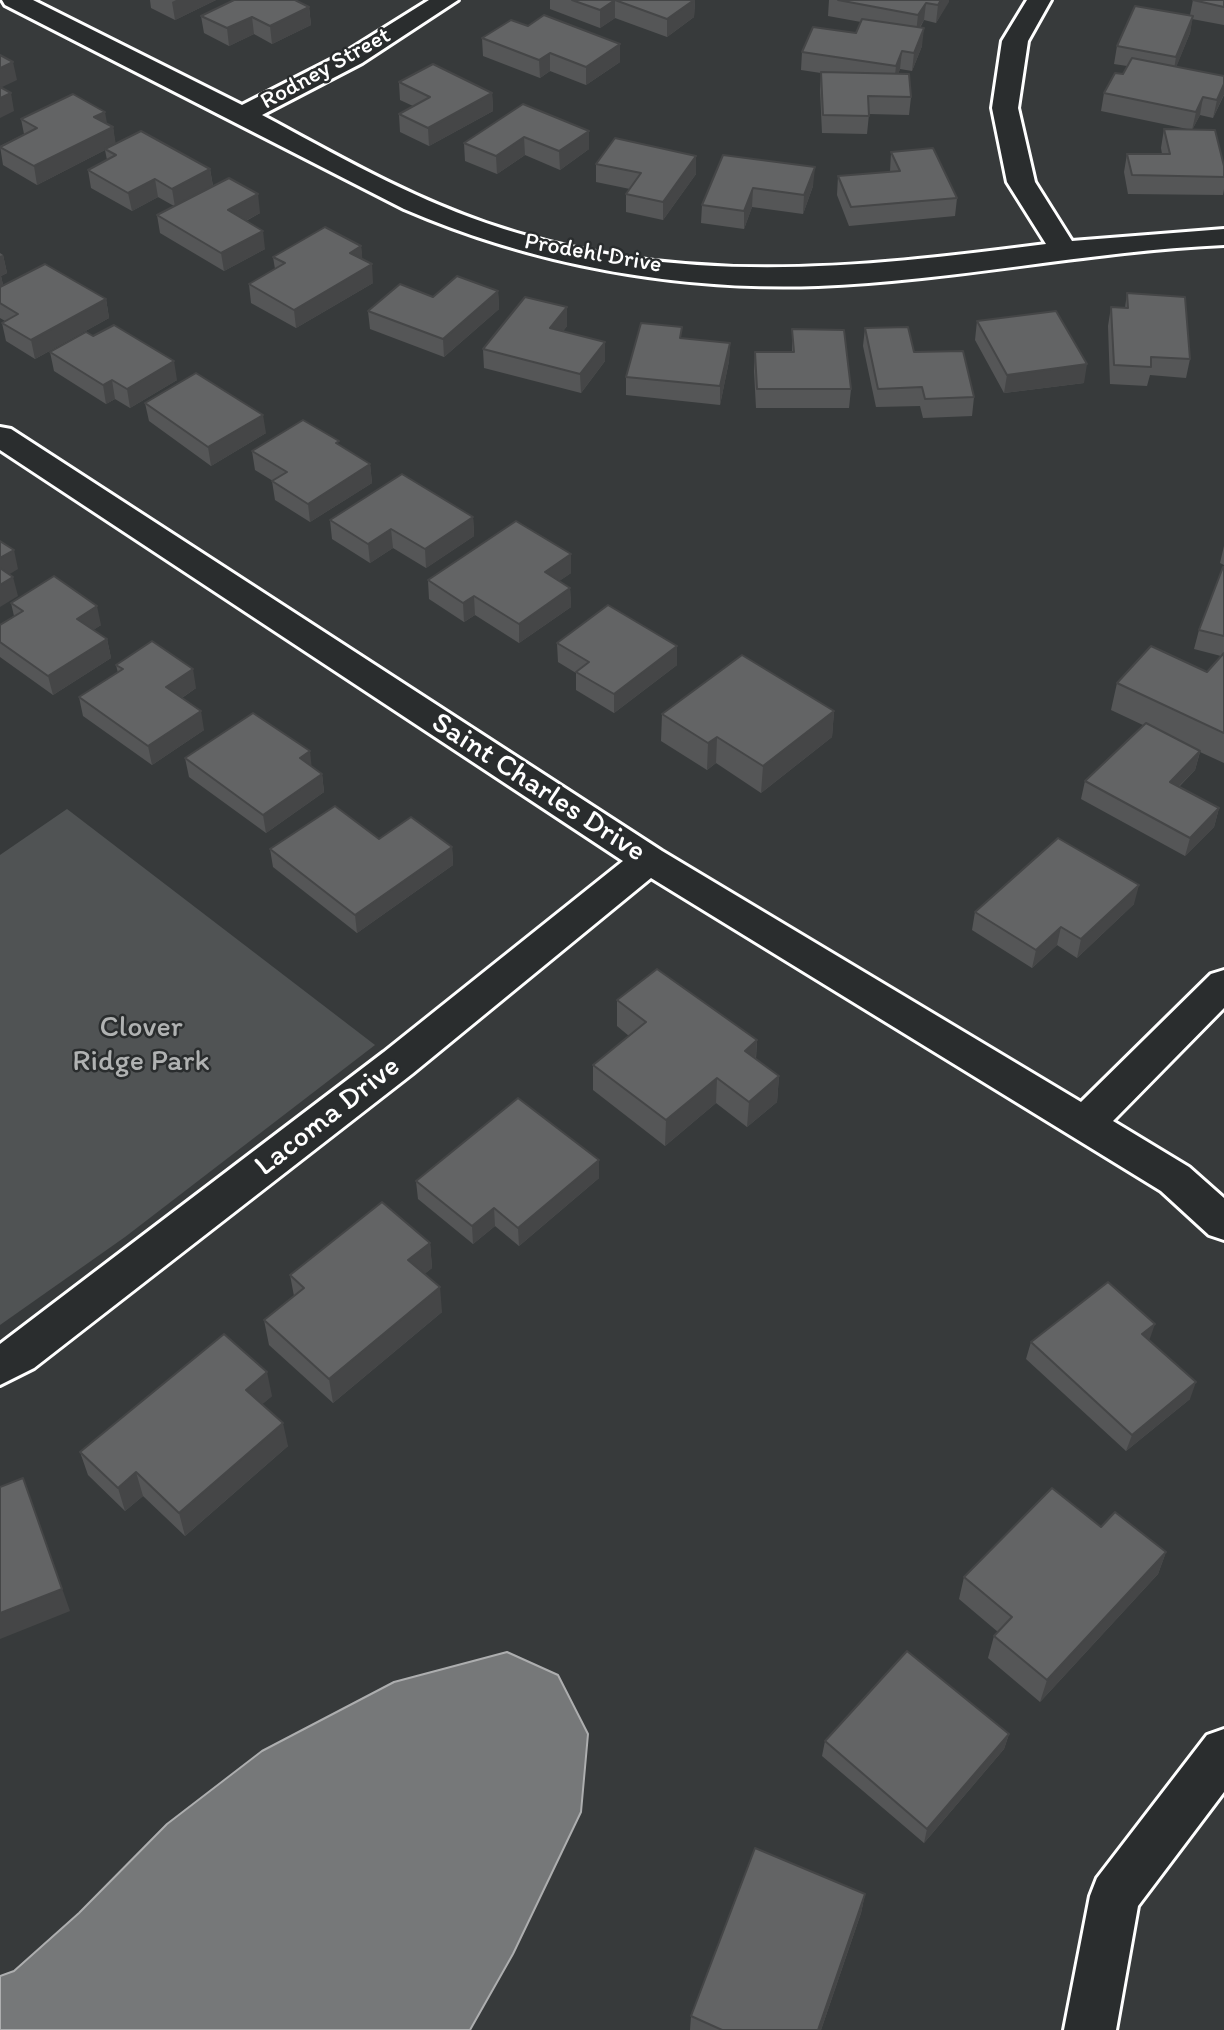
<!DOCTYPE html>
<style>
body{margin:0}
canvas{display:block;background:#373a3b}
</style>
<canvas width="1224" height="2030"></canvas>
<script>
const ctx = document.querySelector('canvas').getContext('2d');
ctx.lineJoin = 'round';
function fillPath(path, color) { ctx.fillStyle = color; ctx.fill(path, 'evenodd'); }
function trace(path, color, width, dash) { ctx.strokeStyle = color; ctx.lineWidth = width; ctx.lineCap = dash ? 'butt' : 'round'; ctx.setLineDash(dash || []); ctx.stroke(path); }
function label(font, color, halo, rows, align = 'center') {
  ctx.font = font + ' Itim,sans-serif'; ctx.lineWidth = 5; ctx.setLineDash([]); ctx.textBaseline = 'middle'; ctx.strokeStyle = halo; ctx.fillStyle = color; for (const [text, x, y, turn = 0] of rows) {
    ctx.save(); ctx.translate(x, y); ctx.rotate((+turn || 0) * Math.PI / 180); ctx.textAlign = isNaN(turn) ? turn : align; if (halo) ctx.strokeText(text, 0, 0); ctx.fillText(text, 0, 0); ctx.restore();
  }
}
const green = new Path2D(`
 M67 809 375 1045 125 1237 0 1325V855Z`);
const water = new Path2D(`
 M507 1652 558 1675 588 1734 581 1812 513 1954 470 2030H0V1976L14 1971 79 1913 167 1824 262 1751 394 1682Z`);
const minor = new Path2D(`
 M2 0H33L242 105 344 53 429 0H458L362 63 262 115C335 154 407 196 486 223 673 288 854 269 1046 244L1007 182 992 108 1002 41 1027 0H1051L1028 41 1018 108 1035 182 1072 241 1224 229V245C1088 251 954 281 818 286 677 291 533 265 404 209L5 5Z
 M0 427 11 429 662 851 1081 1102 1211 974 1224 970V1008L1113 1121 1189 1167 1224 1198V1240L1209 1235 1161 1191 651 878 412 1074 34 1368 0 1385V1344L384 1052 623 861 0 450Z
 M1224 1729V1792L1138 1906 1116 2030H1064L1090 1896 1097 1878 1207 1735Z`);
const wall = new Path2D(`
 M150 0H216L175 20 151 8Z
 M550 0H695L694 17 667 37 615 18 600 28 550 9Z
 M829 0H949L936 23 924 20 920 28 922 46 912 71 900 69 898 74 911 97 909 115 869 114 867 134 822 133 820 90 821 73 801 70 802 52 856 33 861 22 828 16Z
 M1193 0H1224V25L1192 19 1190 33 1176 67 1224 95 1213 118 1200 115 1192 130 1101 111 1104 93 1123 74 1127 66 1114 64 1117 46 1190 15Z
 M309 7 311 25 272 44 254 34 229 46 204 33 201 16Z
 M528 26 620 62 586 85 550 71 540 78 483 56 482 38Z
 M399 82 492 93 493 111 429 146 400 132 399 114 413 106 400 100Z
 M523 104 589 149 560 170 525 155 497 174 465 161 464 143Z
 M21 119 107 124 113 127 115 143 210 169 213 186 260 213 246 221 265 249 224 271 160 233 157 215 174 206 158 197 132 211 91 188 88 170 107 160 105 150 37 185 3 165 0 146 24 134Z
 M1164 129 1224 166V189L1223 195 1128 194 1124 172 1127 154H1162L1161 148Z
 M891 152 957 198 955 216 849 226 837 195 838 176 890 172Z
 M723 155 813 186 803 214 752 207 744 229 701 223 702 205Z
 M696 156V174L663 220 626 212V194L630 189 596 182V164Z
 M361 246 362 259 373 283 296 328 251 303 249 284 275 269 273 257Z
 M0 253 3 255 7 273 1 276 3 285 106 299 109 318 35 359 6 341 2 323 5 321 0 318Z
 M498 291 499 309 444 357 370 329 368 311 433 297Z
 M1127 293 1190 359 1186 378 1150 375 1147 386 1110 384 1108 326 1111 307 1125 308Z
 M567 307V326L563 331 605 342V361L581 393 484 368 483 349Z
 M977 321 1084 383 1004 393 975 340Z
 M865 328 914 352 974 397 972 416 923 418 920 406 876 407 863 346Z
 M792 329 851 389 849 408H756L754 371 755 352H792Z
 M682 338 730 343 729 361 720 405 626 395V377Z
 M50 352 177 380 130 408 115 399 106 404 54 371Z
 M145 403 266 433 211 466 149 421Z
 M339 445 370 464 372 483 310 522 275 500 272 481H273L255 470 252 451Z
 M473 517 474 536 426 568 393 548 370 563 332 539 330 520Z
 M1224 546V565L1220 563Z
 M571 554V573L559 581 570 588 571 607 519 643 475 615 464 622 429 599 428 580Z
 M1224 567V763L1200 752 1195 770 1179 787 1219 808 1214 827 1185 856 1081 799 1085 781 1143 725 1111 710 1117 683 1207 672 1221 656 1194 649 1199 630Z
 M11 603 101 625 93 630 107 639 111 658 53 695 0 657V625L14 616Z
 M557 643 677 665 614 713 576 690V673L558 662Z
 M116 665 196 688 182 698 204 730 152 765 83 716 79 697 118 673Z
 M834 711 832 737 761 793 716 763 707 770 661 741 662 714Z
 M185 758 312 767 322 774 324 792 266 833 189 777Z
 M379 839 452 847 453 865 357 933 273 867 270 849Z
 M1134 904 1077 958 1057 945 1032 968 972 930 975 912Z
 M617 1000 757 1040 756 1059 779 1076 777 1102 747 1127 716 1103 665 1146 593 1090V1065L629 1036 617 1026Z
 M599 1178 519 1246 495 1226 473 1244 418 1199 416 1181Z
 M430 1243 432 1268 424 1274 442 1312 333 1403 269 1345 264 1320 294 1296 290 1275Z
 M1149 1340 1190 1399 1126 1451 1026 1359 1031 1342Z
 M272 1396 262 1404 288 1446 185 1536 143 1496 125 1511 88 1475 80 1452Z
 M1101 1527 1166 1552 1158 1574 1040 1702 988 1658 994 1636 998 1632 959 1599 964 1577Z
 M1009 1734 1004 1749 924 1843 822 1756 825 1741Z
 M865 1894 861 1913 821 2030H690L691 2016Z`);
const shadedWall = new Path2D(`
 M176 0H216L175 20 172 2Z
 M615 0V18L600 28V10Z
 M694 0H695L694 17 667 37V19Z
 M941 0H949V2L936 23 938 5Z
 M926 3 924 20 916 33 918 15Z
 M309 7 311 25 272 44 270 26Z
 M1193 16 1190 33 1173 75 1176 57Z
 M252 17 254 34 229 46 227 28Z
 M924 28 922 46 912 71 914 53Z
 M620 44V62L586 85V67Z
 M902 51 900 69 894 84 896 66Z
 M550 53V71L540 78 539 60Z
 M13 62 17 80 0 88V68Z
 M1224 84V94L1213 118 1217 100Z
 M11 93 14 111 0 118V98Z
 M492 93 493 111 429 146 428 128Z
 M1203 97 1200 115 1192 130 1196 112Z
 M105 112 108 129 113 127 116 145 105 149V150L37 185 34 166 94 117Z
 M589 131V149L560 170 559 151Z
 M524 137 525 155 497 174 496 156Z
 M696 156V174L663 220V202Z
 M815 167 813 186 803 214 804 195Z
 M210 169 213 187 175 207 172 189Z
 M155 179 158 197 132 211 128 193Z
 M753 188 752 207 744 229V211Z
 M258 194 260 213 230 229 228 210Z
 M263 231 265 249 224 271 221 253Z
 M361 246 363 265 350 253Z
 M3 255 7 273 1 276 4 289 0 291V256Z
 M372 264 373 283 296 328 294 310Z
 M498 291 499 309 444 357 443 339Z
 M106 299 109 318 35 359 31 340Z
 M567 307V326L551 347 550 328Z
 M605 342V361L581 393 580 374Z
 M730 343 729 361 720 405V386Z
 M174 361 177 380 130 408 127 389Z
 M1087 364 1084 383 1004 393 1007 375Z
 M112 380 115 399 106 404 103 385Z
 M263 415 266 433 211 466 208 447Z
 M370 464 372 483 310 522 308 504Z
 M473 517 474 536 426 568 425 549Z
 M391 529 393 548 370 563 368 544Z
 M14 550 18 569 0 580V558Z
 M571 554V573L545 591V572Z
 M13 577 18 596 0 607V585Z
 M570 588 571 607 519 643V624Z
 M474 596 475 615 464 622 463 603Z
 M97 606 101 625 81 638 77 619Z
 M107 639 111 658 53 695 48 676Z
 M677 646V665L614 713V694Z
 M193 669 196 688 170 706 166 687Z
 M201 711 204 730 152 765 148 746Z
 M834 711 832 737 761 793 763 766Z
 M717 737 716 763 707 770 708 743Z
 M310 751 312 770 300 758Z
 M1200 751 1195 770 1165 800 1170 782Z
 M322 774 324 792 266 833 263 815Z
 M1219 808 1214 827 1185 856 1190 838Z
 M452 847 453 865 357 933 355 915Z
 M1139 885 1134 904 1077 958 1081 939Z
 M1061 927 1057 945 1032 968 1036 950Z
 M757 1040 755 1066 745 1051Z
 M779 1076 777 1102 747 1127 749 1102Z
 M717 1078 716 1103 665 1146 666 1120Z
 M599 1160V1178L519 1246 518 1228Z
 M494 1208 495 1226 473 1244 472 1226Z
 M430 1243 432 1268 411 1285 408 1260Z
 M440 1287 442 1312 333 1403 329 1379Z
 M1155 1324 1149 1341 1142 1334Z
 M267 1372 272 1396 251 1414 246 1390Z
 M1196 1382 1190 1399 1126 1451 1132 1435Z
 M283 1423 288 1446 185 1536 179 1513Z
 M136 1472 143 1496 125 1511 118 1488Z
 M23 1478 70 1611 0 1639V1613Z
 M1166 1552 1158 1574 1040 1702 1047 1680Z
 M1009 1734 1004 1749 924 1843 927 1829Z
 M865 1894 861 1913 821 2030H818Z`);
const building = new Path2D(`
 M234 0H295L309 7 270 26 252 17 227 28 201 16Z
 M572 0H615L600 10Z
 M615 0H694L667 19Z
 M838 0H941L938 5 926 3 918 15Z
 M1193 0H1224V7Z
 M1135 6 1193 16 1176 57 1117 46Z
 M544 15 620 44 586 67 550 53 539 60 482 38 511 20 528 26Z
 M862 19 924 28 914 53 902 51 896 66 802 52 813 27 856 33Z
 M0 55 13 62 0 68Z
 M1132 58 1224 76V84L1217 100 1203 97 1196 112 1104 93 1115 73 1123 74Z
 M433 64 492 93 428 128 399 114 430 97 399 82Z
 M821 72 909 74 911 97 868 96 869 116 823 115Z
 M0 87 11 93 0 98Z
 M73 94 105 112 94 117 113 127 34 166 0 147 37 128 21 119Z
 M523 104 589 131 559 151 524 137 496 156 464 143Z
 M1164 129 1215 130 1224 166V177L1132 175 1127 154H1170Z
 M141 131 210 169 172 189 155 179 128 193 88 170 116 155 105 149Z
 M615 138 696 156 663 202 626 194 641 173 596 164Z
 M933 148 957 198 851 207 838 176 900 171 891 152Z
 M723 155 815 167 804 195 753 188 744 211 702 205Z
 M229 178 258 194 228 210 263 231 221 253 157 215Z
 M325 227 361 246 350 253 372 264 294 310 249 284 285 263 273 257Z
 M45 264 106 299 31 340 2 323 18 314 0 303V287Z
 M457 276 498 291 443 339 368 311 400 284 433 297Z
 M1127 293 1185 297 1190 359 1151 357V367L1114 365 1111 307 1128 308Z
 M525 297 567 307 550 328 605 342 580 374 483 349Z
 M1056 311 1087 364 1007 375 977 321Z
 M641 323 682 327 680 338 730 343 720 386 626 377Z
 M114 325 174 361 127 389 112 380 103 385 50 352 86 332 93 336Z
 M908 327 914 352 963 351 974 397 925 399 922 387 878 389 865 328Z
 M792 329 844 330 851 389H757L755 352H794Z
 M196 373 263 415 208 447 145 403Z
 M303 420 339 441 336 443 370 464 308 504 272 481 287 472 252 451Z
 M402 474 473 517 425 549 391 529 368 544 330 520Z
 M516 521 571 554 545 572 570 588 519 624 474 596 463 603 428 580Z
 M0 541 14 550 0 558Z
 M1223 567H1224V636L1199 630Z
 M0 568 13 577 0 585Z
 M54 576 97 606 77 619 107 639 48 676 0 642V625L23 611 11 603Z
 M608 605 677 646 614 694 576 672 589 662 557 643Z
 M152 641 193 669 166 687 201 711 148 746 79 697 123 669 116 665Z
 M1151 646 1207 672 1224 653V733L1117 683Z
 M742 655 834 711 763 766 717 737 708 743 662 714Z
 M253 713 310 751 300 758 322 774 263 815 185 758Z
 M1146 723 1200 751 1170 782 1219 808 1190 838 1085 781Z
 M335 806 379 839 411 817 452 847 355 915 270 849Z
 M1058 838 1139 885 1081 939 1061 927 1036 950 975 912Z
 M657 969 757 1040 745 1051 779 1076 749 1102 717 1078 666 1120 593 1065 646 1022 617 1000Z
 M518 1098 599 1160 518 1228 494 1208 472 1226 416 1181Z
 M382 1202 430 1243 408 1260 440 1287 329 1379 264 1320 304 1288 290 1275Z
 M1108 1282 1155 1324 1142 1334 1196 1382 1132 1435 1031 1342Z
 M224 1334 267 1372 246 1390 283 1423 179 1513 136 1472 118 1488 80 1452Z
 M23 1478 62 1589 0 1613V1487Z
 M1052 1488 1101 1527 1115 1512 1166 1552 1047 1680 994 1636 1012 1617 964 1577Z
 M907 1651 1009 1734 927 1829 825 1741Z
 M755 1848 865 1894 818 2030H722L691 2016Z`);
const farStreetnames = [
 ["Rodney Street",326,69,-29],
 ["Prodehl Drive",593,254,10]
];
const streetNames = [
 ["Saint Charles Drive",538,788,33],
 ["Lacoma Drive",328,1117,-38]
];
const parkNames = [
 ["Clover",141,1028],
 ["Ridge Park",141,1062]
];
fillPath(green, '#505354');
fillPath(water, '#767879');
trace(water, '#adaeaf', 2);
trace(minor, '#fff', 6);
fillPath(minor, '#2a2d2e');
fillPath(wall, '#555657');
fillPath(shadedWall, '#454647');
fillPath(building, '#636465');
trace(building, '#454647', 2);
label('24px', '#fff', '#2a2d2e', farStreetnames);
label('30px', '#fff', '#2a2d2e', streetNames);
label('30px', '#b0b2b2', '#2a2d2e', parkNames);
</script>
